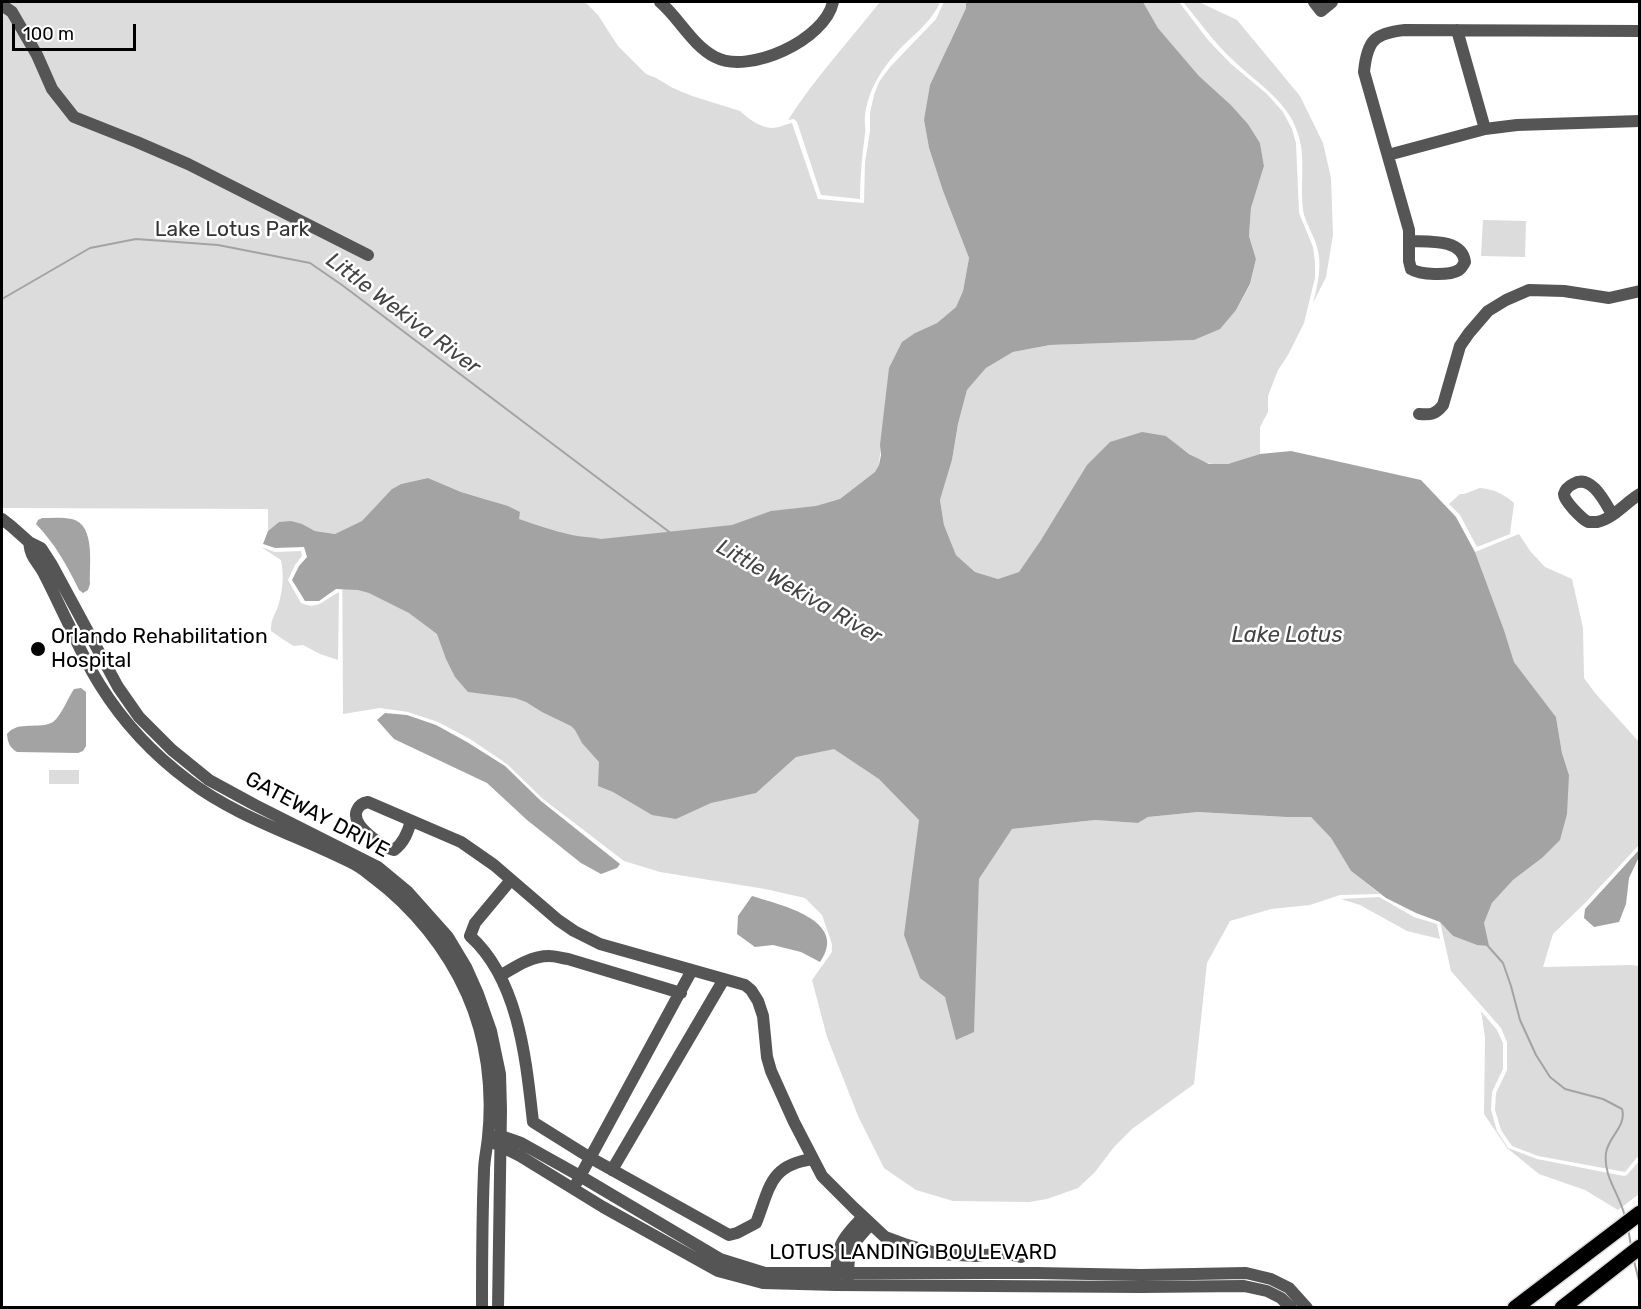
<!DOCTYPE html>
<style>
body{margin:0}
#map{position:relative;width:1641px;height:1309px;overflow:hidden;background:#fff;font-family:Rubik,sans-serif}
canvas{display:block}
.frame{position:absolute;inset:0;border:3px solid #000;pointer-events:none}
.scale{position:absolute;left:12px;top:24px;width:124px;height:27px;box-sizing:border-box;border:3px solid #000;border-top:0;padding-left:8px;font-size:18px;line-height:21px;white-space:nowrap;color:#000;-webkit-text-stroke:4px #fff;paint-order:stroke}
</style>
<div id="map">
<canvas width="1641" height="1309"></canvas>
<div class="frame"></div>
<div class="scale">100 m</div>
</div>
<script>
const ctx = document.querySelector('canvas').getContext('2d');
ctx.lineJoin = 'round';
function fillPath(path, color) { ctx.fillStyle = color; ctx.fill(path, 'evenodd'); }
function trace(path, color, width, dash) { ctx.strokeStyle = color; ctx.lineWidth = width; ctx.lineCap = dash ? 'butt' : 'round'; ctx.setLineDash(dash || []); ctx.stroke(path); }
function label(font, color, halo, rows, align = 'center') {
  ctx.font = font + ' Rubik,sans-serif'; ctx.lineWidth = 5; ctx.setLineDash([]); ctx.textBaseline = 'middle'; ctx.strokeStyle = halo; ctx.fillStyle = color; for (const [text, x, y, turn = 0] of rows) {
    ctx.save(); ctx.translate(x, y); ctx.rotate((+turn || 0) * Math.PI / 180); ctx.textAlign = isNaN(turn) ? turn : align; if (halo) ctx.strokeText(text, 0, 0); ctx.fillText(text, 0, 0); ctx.restore();
  }
}
const green = new Path2D(`
 M2 2H585L598 15 618 46 646 74 656 78 673 88 692 96 740 111C747 118 761 128 772 128 779 128 786 124 792 123L818 199 864 203 865 162 870 131V113L874 95 879 82 890 67 936 19 944 2H966V8L949 44 924 120 929 148 943 191 969 258 963 291 956 307 937 323 915 333 884 420 879 463 974 750 973 1016 979 879 1012 829 1095 820 1138 823 1148 817 1198 812 1286 817H1311L1331 838 1351 871 1380 894 1340 895 1310 905 1271 909 1230 921 1207 963 1194 1084 1132 1129 1114 1147 1095 1172 1078 1188 1047 1199 1029 1202 953 1201 916 1190 884 1168 858 1116 827 1037 812 980 832 952V944L822 915 805 898 765 889 660 872 624 861 543 799 507 764 470 739 438 722 408 712 380 708 343 714 342 531 335 534 315 531 301 524 279 522 268 531V509L2 508ZM428 478 461 492 495 502 392 489 401 484Z
 M880 2H940C932 22 913 35 898 51 881 70 868 90 865 116 864 122 866 128 865 134 862 156 860 177 860 199L821 195 797 122 794 119 788 120C815 78 849 41 880 2Z
 M1143 2H1179L1208 40 1231 64 1267 94 1283 112 1292 129 1296 143 1299 213 1313 247 1315 262V278L1304 323 1288 355 1278 370 1268 396V412L1260 427V454C1250 457 1239 462 1228 464 1204 469 1184 450 1166 436L1041 540 1020 572 998 579 975 572 956 555 944 525 940 500 952 460 958 424 967 390 986 368 1013 352 1050 345 1194 340 1236 310 1250 285 1256 259 1249 236 1251 208 1264 166 1260 143 1248 124 1231 105 1199 76 1158 28Z
 M1183 2H1199L1237 20 1300 96 1323 143 1331 178 1333 235 1326 277 1313 303C1318 284 1323 263 1316 244 1312 232 1305 222 1303 210 1300 188 1305 162 1300 141 1291 102 1261 87 1234 61 1215 44 1200 22 1183 2Z
 M1483 220 1526 221 1525 257 1481 256Z
 M1480 488C1493 489 1504 494 1514 503 1513 514 1511 523 1510 534L1477 547 1460 515 1449 504 1460 494H1464Z
 M1519 534 1530 551 1545 567 1572 579 1583 628 1584 678 1595 693 1639 742V845L1584 904 1553 934 1543 967 1631 965 1639 966V1155L1625 1172 1538 1156 1512 1146 1501 1130 1495 1110 1496 1093 1507 1070V1042L1501 1028 1451 971 1440 922 1453 936 1477 945 1484 923 1492 903 1513 880 1542 858 1569 775 1562 753 1556 717 1514 662 1504 630 1475 552Z
 M261 547 275 552 301 551 302 556 295 565 288 580 301 603C319 611 324 599 339 592L338 660 320 654 303 645 294 646 284 640 271 631C271 616 276 615 279 603 283 588 284 575 281 560Z
 M49 770H79V784H49Z
 M1379 897 1414 917 1437 924 1440 939 1407 931 1360 905 1341 899Z
 M1481 1011 1497 1030 1503 1043V1069L1492 1092 1491 1110 1497 1131 1508 1148 1537 1159 1624 1176 1627 1175 1639 1161V1194L1618 1210 1585 1190 1539 1174 1507 1148 1484 1114 1485 1037Z`);
const water = new Path2D(`
 M966 2H1143L1158 28 1199 76 1231 105 1248 124 1260 143 1264 166 1251 208 1249 236 1256 259 1250 284 1236 310 1220 329 1194 340 1050 345 1013 352 986 368 967 390 958 424 952 460 940 500 944 525 956 555 975 572 998 579 1019 572 1041 540 1087 465 1110 442 1142 432 1166 436 1189 454 1209 464H1228L1260 454 1291 451 1421 480 1456 517 1475 552 1504 630 1514 662 1556 717 1562 753 1569 775 1567 814 1560 840 1542 858 1513 880 1492 903 1484 923 1489 946 1477 945 1453 936 1440 922 1416 913 1386 898 1351 871 1331 838 1311 817H1286L1198 812 1148 817 1138 823 1095 820 1012 829 979 879 974 1032 956 1040 945 997 920 978 904 935 919 820 879 779 834 749 796 757 756 793 711 803 676 819 652 815 613 792 598 786 599 762 582 743 575 730 571 726 542 712 526 702 515 698 468 692 455 677 446 659 437 634 409 613 369 593 358 590 336 589 319 601H305L292 580 299 566 307 557 304 547 275 548 263 544 268 531 279 522 291 521 302 524 315 531 335 534 362 521 392 489 401 484 428 478 461 492 508 506 520 512 519 519C536 525 554 531 572 535 581 537 591 537 601 539L732 525 771 511 816 506 840 499 875 472 879 465 881 455 880 445 889 368 902 342 915 333 937 323 956 307 963 291 969 258 943 191 929 148 924 120 930 85 966 8Z
 M42 518C51 518 62 517 72 519 96 525 89 565 90 584L88 590 83 593 79 590C67 565 55 544 36 524L38 520Z
 M81 688 86 692V746L83 751 78 753 17 752C9 747 8 743 7 734 18 720 39 730 53 722 61 716 68 698 74 689Z
 M385 713 407 715 436 725 467 742 505 766 541 801 620 864 617 868 601 874 581 863 527 820 487 783 394 739 377 720Z
 M1639 850V857L1629 878 1626 904 1619 922 1594 927 1584 918 1585 909Z
 M752 896C780 905 850 920 820 962L801 952 773 945 755 947 737 934 738 916Z`);
const stream = new Path2D(`
 M2 299 90 248 136 239 218 245 310 263 342 285 672 534
 M1487 945 1503 963 1511 986 1520 1020 1536 1055 1550 1077 1565 1089 1603 1099 1622 1109C1627 1126 1608 1137 1606 1153 1603 1177 1620 1194 1625 1217
 M1628 1228 1631 1246
 M1634 1261 1640 1285`);
const minor = new Path2D(`
 M660 2C679 18 692 45 715 57 749 75 825 40 833 2
 M1314 2 1321 11 1332 2
 M2 5 12 12 37 55 52 89 74 117 137 142 188 164 368 255
 M1457 30 1485 129
 M1388 155 1485 129 1517 125 1640 121
 M1409 241C1427 242 1462 238 1465 262 1463 265 1462 268 1459 270 1449 276 1420 275 1411 269L1409 261V230L1364 72C1367 41 1374 33 1405 30L1640 31
 M1419 414C1430 415 1435 415 1443 405L1460 346 1469 333 1488 311 1506 300 1529 290 1564 291 1609 298 1640 291
 M1612 514C1605 502 1591 473 1573 484 1569 486 1565 490 1564 494 1563 500 1582 519 1588 522 1589 522 1595 522 1597 522 1613 519 1626 502 1640 494
 M2 519 11 526 29 542 41 548 52 565 118 687 139 717 172 750 209 780 255 805 378 867 407 891 448 937 466 967 478 994 491 1031 500 1074 501 1110 498 1308
 M29 542C31 559 36 559 43 572 52 589 60 607 69 625 78 645 88 666 100 685 123 722 154 755 189 781 238 818 299 836 354 864 361 867 367 873 374 878 413 907 447 949 467 994 487 1039 493 1090 488 1137 487 1149 484 1160 484 1171 482 1217 482 1262 482 1308
 M411 821C408 832 404 843 394 850 382 847 350 825 357 810 359 805 363 803 368 802L461 842 494 865 558 920 574 931 600 944 745 985 751 990 758 1001 763 1016 767 1057 771 1071 794 1122 822 1176 854 1208 885 1237 904 1244 939 1254 976 1256 1004 1253 1021 1257
 M510 881 475 923 470 936C519 980 526 1060 533 1122L589 1157 729 1235 737 1233 756 1223C770 1188 769 1165 813 1159
 M500 976C515 967 531 956 549 956 555 956 561 958 568 959L681 993
 M495 1137 501 1136 521 1143 580 1176 720 1259 765 1273H1037L1141 1275 1246 1273 1271 1279 1289 1288 1307 1308
 M496 1144 520 1156 603 1207 718 1271 763 1283 836 1285 1141 1287 1244 1286 1267 1291 1281 1298 1291 1308
 M612 1170 724 979
 M577 1182 692 970
 M836 1278C837 1246 840 1240 863 1217
 M848 1278C848 1248 851 1245 871 1224`);
const major = new Path2D(`
 M1515 1308 1640 1213
 M1562 1308 1640 1247`);
const markers = [
 [38,649,8,"#000"]
];
const parkNames = [
 ["Lake Lotus Park",232,230]
];
const poiNames = [
 ["Orlando Rehabilitation",51,637],
 ["Hospital",51,661]
];
const streetNames = [
 ["GATEWAY DRIVE",317,815,28],
 ["LOTUS LANDING BOULEVARD",913,1253]
];
const waterNames = [
 ["Little Wekiva River",403,314,37],
 ["Little Wekiva River",799,592,30],
 ["Lake Lotus",1287,636]
];
fillPath(green, '#dcdcdc');
fillPath(water, '#a3a3a3');
trace(stream, '#a3a3a3', 2);
trace(major, '#dbdbdb', 18);
trace(minor, '#555', 12);
trace(major, '#000', 15);
for (const [x, y, r, color] of markers) { const dot = new Path2D(); dot.arc(x, y, r, 0, 2 * Math.PI); ctx.fillStyle = color; ctx.fill(dot); trace(dot, '#fff', 2); }
label('21px', '#333', '#fff', parkNames);
label('21px', '#000', '#fff', poiNames, 'left');
label('21px', '#000', '#fff', streetNames);
label('italic 22px', '#444', '#fff', waterNames);
</script>
